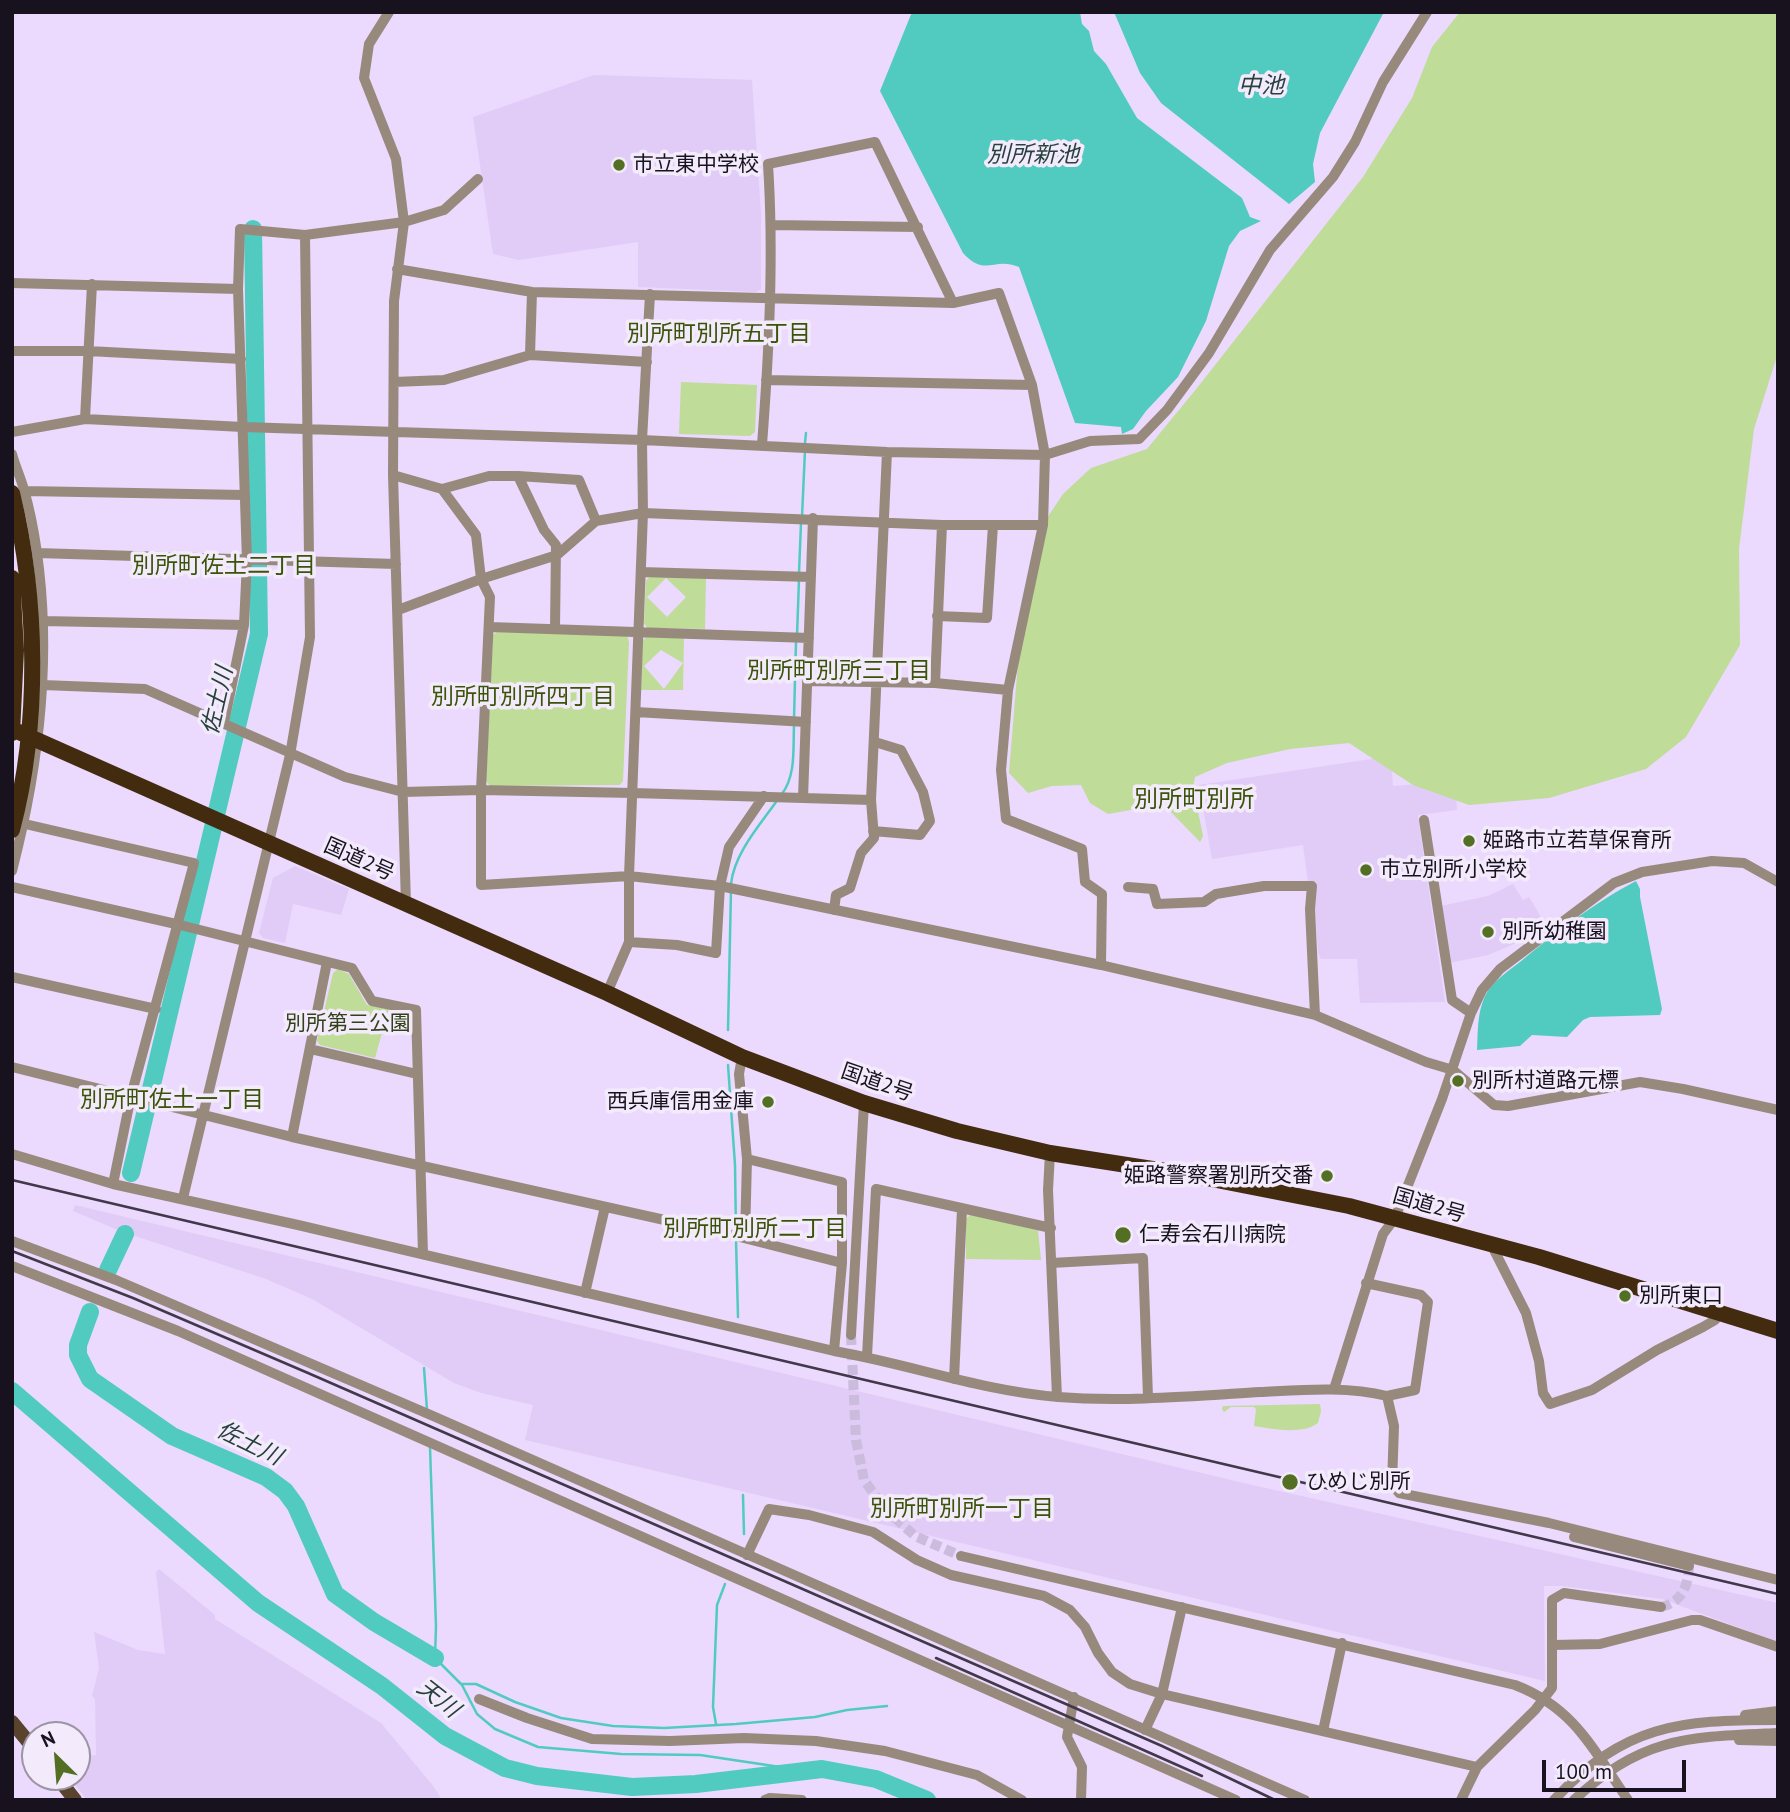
<!DOCTYPE html>
<meta charset="utf-8">
<style>
body{margin:0}
#map{position:relative;width:1790px;height:1812px;overflow:hidden;background:#ebd9fe;font-family:"PT Sans",sans-serif}
canvas{display:block}
.frame{position:absolute;inset:0;border:14px solid #18111e;pointer-events:none}
.north{position:absolute;left:21px;top:1721px;width:70px;height:70px;box-sizing:border-box;background:#f3ebfb;border:2px solid #9b94a3;border-radius:50%;rotate:335deg;font-size:19px;font-weight:700;line-height:28px;text-align:center;color:#18111e}
.north::after{content:'';display:block;margin:auto;width:24px;height:32px;background:#536f23;clip-path:polygon(50% 0,100% 100%,50% 72%,0 100%)}
.scale{position:absolute;left:1542px;top:1760px;width:144px;height:32px;box-sizing:border-box;border:4px solid #18111e;border-top:0;padding-left:9px;font-size:21px;line-height:24px;white-space:nowrap;color:#18111e;-webkit-text-stroke:5px #f3ebfb;paint-order:stroke}
</style>
<div id="map">
<canvas width="1790" height="1812"></canvas>
<div class="frame"></div>
<div class="north">N</div>
<div class="scale">100 m</div>
</div>
<script>
const ctx = document.querySelector('canvas').getContext('2d');
ctx.lineJoin = 'round';
function fillPath(path, color) { ctx.fillStyle = color; ctx.fill(path, 'evenodd'); }
function trace(path, color, width, dash) { ctx.strokeStyle = color; ctx.lineWidth = width; ctx.lineCap = dash ? 'butt' : 'round'; ctx.setLineDash(dash || []); ctx.stroke(path); }
function label(font, color, halo, rows, align = 'center') {
  ctx.font = font + ' "PT Sans","Noto Sans JP",sans-serif'; ctx.lineWidth = 7; ctx.setLineDash([]); ctx.textBaseline = 'middle'; ctx.strokeStyle = halo; ctx.fillStyle = color; for (const [text, x, y, turn = 0] of rows) {
    ctx.save(); ctx.translate(x, y); ctx.rotate((+turn || 0) * Math.PI / 180); ctx.textAlign = isNaN(turn) ? turn : align; if (halo) ctx.strokeText(text, 0, 0); ctx.fillText(text, 0, 0); ctx.restore();
  }
}
const built = new Path2D(`
 M594 75 752 80 761 214V289L756 292 638 287V242L519 260 493 254 473 117Z
 M1391 756 1393 786 1455 781 1457 810 1418 815 1445 1002 1360 1003 1357 959H1321L1318 953 1314 898 1317 882H1308L1303 845 1212 859 1199 785Z
 M295 866 349 889 341 915 293 904 285 943 263 938 259 933 273 878Z
 M1513 884 1523 900 1529 897 1544 922 1519 942 1488 955 1449 963 1441 906 1488 896Z
 M75 1205 1248 1484 1778 1603V1642L1662 1599 1562 1586H1544L1545 1681 525 1440 533 1405 481 1393 454 1383 312 1299 266 1279 120 1231 73 1211Z
 M159 1569 215 1615V1619L381 1723 434 1787 442 1800H87L69 1777H77V1758L96 1755 95 1699 92 1696 99 1668 94 1632 138 1650 165 1654 156 1572Z`);
const green = new Path2D(`
 M1460 12H1778V353L1754 429 1739 549 1740 645 1686 737 1646 769 1549 798 1469 805 1413 785 1349 743 1290 749 1227 763 1195 777 1193 787 1203 836 1200 842 1170 811 1153 806 1108 814 1090 803 1081 785 1052 786 1028 793 1009 773 1022 614 1039 530 1063 494 1091 468 1147 449 1197 388 1363 177 1412 98 1432 47Z
 M681 382 757 385 755 432 750 436 679 434Z
 M650 576 706 577 705 629 647 628 644 623 646 581ZM666 578 686 597 667 617 647 597Z
 M499 630 627 635 629 642 623 781 620 785 490 786 486 781 493 635Z
 M648 636 684 637 683 690H641L642 641ZM661 650 683 663 664 689 644 666Z
 M338 969 349 974 367 1005 389 1008 375 1058 320 1045 317 1041 333 973Z
 M971 1214 1038 1230 1041 1260 966 1259V1219Z
 M1320 1404 1321 1411 1318 1423C1302 1435 1273 1429 1254 1426L1256 1409 1254 1407H1231L1224 1412 1222 1409 1223 1406Z`);
const water = new Path2D(`
 M912 12H1080L1082 24 1089 31 1094 51 1106 64 1137 118 1242 198 1250 217 1261 221 1240 231 1229 246 1206 321 1178 377 1146 411 1133 429 1122 434 1121 427 1075 423 1019 267C993 256 986 278 963 253L880 91Z
 M1114 12H1384L1320 133 1313 164 1315 182 1289 204 1161 103 1140 73Z
 M1636 881 1640 889V897L1662 1009 1660 1015 1590 1017 1583 1020 1567 1037 1532 1035 1520 1046 1477 1050C1478 1031 1477 1014 1485 996 1492 982 1507 972 1520 962 1556 932 1594 903 1636 881Z`);
const stream = new Path2D(`
 M805 443 806 433
 M802 517 805 450
 M799 573 801 523
 M797 636 799 579
 M794 719 796 642
 M782 794C796 775 793 749 794 726
 M731 884C734 854 759 826 776 802
 M728 1030 731 890
 M728 1065 735 1165 736 1233
 M736 1240 738 1317
 M424 1368 427 1410
 M430 1447 436 1626 435 1658 462 1685 477 1714 495 1729 538 1747 621 1754 700 1755 807 1771
 M743 1495 744 1534
 M461 1684H476L515 1702 561 1718 613 1726 664 1728 736 1724 815 1717 847 1710 887 1706
 M716 1724 713 1707 717 1605 725 1584`);
const river = new Path2D(`
 M131 1173 259 634 253 229
 M108 1270 125 1234
 M90 1312 78 1345V1355L90 1379 172 1436 266 1477 285 1491 296 1506 335 1594 374 1622 435 1658
 M12 1391 258 1603 382 1686 445 1736 505 1768 537 1776 632 1787 696 1784 822 1769 876 1779 927 1800`);
const minorTunnel = new Path2D(`
 M851 1335 856 1440 864 1480 885 1509 915 1536 961 1556
 M1661 1607C1682 1602 1688 1587 1689 1566`);
const minor = new Path2D(`
 M389 12 369 44 364 78 396 159 404 222 394 301 393 475 406 904
 M772 225 918 227
 M397 269 532 292 953 303 999 293 1032 385 1045 455 1043 525 1008 690 1001 770 1006 819 1082 849 1085 882 1102 894 1101 965
 M12 283 238 289
 M12 351H88L241 359
 M530 355 532 292
 M766 380 1032 385
 M394 382 444 380 530 355 647 362
 M85 419 92 284
 M12 432 85 419 243 427 642 440 887 452 1045 455 1090 441 1139 439 1167 410 1209 353 1270 250 1333 177 1355 142 1383 82 1427 12
 M762 445C769 352 774 257 768 164L875 142 953 303
 M12 454C15 466 21 478 24 490 30 510 34 532 37 553 52 660 39 767 12 871
 M393 475 442 489 489 476H518L579 480 596 521
 M518 476 544 530 556 545 555 629
 M442 489 476 535 481 579 490 597 481 790V885L629 876 720 886 1101 965 1315 1015 1426 1062 1453 1070 1494 1105 1508 1106 1640 1082 1683 1089 1778 1110
 M25 491 244 495
 M37 553 396 564
 M641 572 811 577
 M398 610 481 579 557 555 596 521 643 513 942 525H1043
 M937 616 987 618 993 525
 M42 621 244 625
 M490 627 809 638
 M807 681 935 683 1008 690
 M935 683 942 525
 M43 685 145 689 345 777 403 792 481 790 633 793 871 800
 M636 712 806 722
 M224 723 244 625 247 561 238 289 240 229 305 235 404 222 444 210 478 179
 M803 798 813 518
 M1424 820 1452 1000 1471 1013
 M25 824 194 863 131 1096 113 1184
 M873 831 920 835 930 821 923 792 901 750 875 742
 M12 887 176 924 352 968 372 1001 416 1010 423 1254
 M1128 887 1153 889 1157 904 1204 902 1216 894 1264 886H1312L1310 909 1315 1015
 M834 910 836 895 850 888 861 853 874 838 871 800 887 452
 M629 942 677 945 716 953 720 886 729 847 764 796
 M12 977 156 1009
 M607 993 629 942V876L643 513 642 440 650 294
 M310 1049 417 1074
 M742 1057 739 1074 747 1159 745 1238
 M12 1067 292 1137 732 1235 842 1263
 M292 1137 327 962
 M1050 1153 1048 1190 1057 1397
 M12 1154 113 1184 298 1225 834 1351C909 1364 982 1391 1058 1397 1124 1402 1194 1396 1260 1392 1302 1390 1346 1386 1387 1396L1394 1426 1392 1484 1399 1493 1549 1523 1778 1580
 M747 1159 842 1182V1263L834 1351
 M183 1198 290 755 310 637 305 235
 M12 1241 116 1280 433 1416 1305 1800
 M1492 1246 1526 1313 1539 1361 1543 1393 1550 1404 1592 1390 1657 1350 1703 1327 1715 1320 1719 1314
 M1051 1263 1143 1258 1148 1397
 M12 1266 178 1331 1236 1800
 M1366 1283 1421 1295 1428 1302 1415 1390 1387 1396
 M585 1293 605 1207
 M851 1335 864 1103
 M867 1356 876 1189 1051 1228
 M954 1379 962 1209
 M1334 1389 1383 1234 1395 1218 1442 1099 1471 1013 1482 990 1500 969 1614 883 1642 872 1712 861 1744 863 1778 882
 M1574 1537 1689 1566
 M747 1555 769 1509 809 1515 873 1532 917 1560 951 1575 1044 1596 1070 1610 1085 1627 1098 1653 1112 1672 1130 1684 1162 1694 1477 1767
 M961 1556 1515 1685C1575 1708 1594 1751 1628 1800
 M1553 1645 1600 1644 1692 1620H1700L1778 1647
 M1074 1697 1067 1737 1082 1767 1081 1800
 M479 1699 527 1718 592 1739 670 1741 744 1738 816 1741 885 1751 977 1775 1022 1800
 M1745 1715 1778 1711
 M1145 1730 1162 1694 1182 1607
 M1323 1731 1342 1643
 M1739 1740 1778 1741
 M765 1800 770 1798 802 1800
 M1461 1800 1477 1767 1535 1710 1552 1688V1600L1564 1593 1661 1607
 M1554 1800C1625 1724 1679 1720 1778 1720
 M1574 1800C1642 1736 1690 1737 1778 1733`);
const major = new Path2D(`
 M12 1722 35 1750
 M57 1777 75 1800`);
const highway = new Path2D(`
 M12 493C38 599 40 725 12 830
 M12 578 16 650 12 733
 M12 729 607 993 742 1057 864 1103 957 1131 1050 1153 1191 1175 1349 1206 1539 1257 1778 1331`);
const rail = new Path2D(`
 M12 1180 1778 1594
 M12 1251 133 1298 308 1373 1162 1746 1275 1800
 M936 1658 1202 1776`);
const markers = [
 [619,165,7,"#536f23"],
 [1469,841,7,"#536f23"],
 [1366,870,7,"#536f23"],
 [1488,932,7,"#536f23"],
 [1458,1081,7,"#536f23"],
 [768,1102,7,"#536f23"],
 [1327,1176,7,"#536f23"],
 [1123,1235,9,"#536f23"],
 [1625,1296,7,"#536f23"],
 [1290,1482,9,"#536f23"]
];
const poiNames = [
 ["市立東中学校",633,165],
 ["姫路市立若草保育所",1483,841],
 ["市立別所小学校",1380,870],
 ["別所幼稚園",1502,932],
 ["別所村道路元標",1472,1081],
 ["西兵庫信用金庫",754,1102,"right"],
 ["姫路警察署別所交番",1313,1176,"right"],
 ["仁寿会石川病院",1139,1235],
 ["別所東口",1639,1296],
 ["ひめじ別所",1306,1482]
];
const streetNames = [
 ["国道2号",359,860,24],
 ["国道2号",877,1083,19],
 ["国道2号",1429,1206,16]
];
const parkNames = [
 ["別所第三公園",348,1024]
];
const waterNames = [
 ["中池",1261,86],
 ["別所新池",1033,155],
 ["佐土川",218,701,-77],
 ["佐土川",249,1444,26],
 ["天川",438,1699,38]
];
const neighbourhoodNames = [
 ["別所町別所五丁目",719,334],
 ["別所町佐土二丁目",224,566],
 ["別所町別所三丁目",839,671],
 ["別所町別所四丁目",523,697],
 ["別所町佐土一丁目",172,1100],
 ["別所町別所二丁目",755,1229],
 ["別所町別所一丁目",962,1509]
];
const quarterNames = [
 ["別所町別所",1194,800]
];
fillPath(built, '#e1ccf8');
fillPath(green, '#bfdc98');
fillPath(water, '#51cbc0');
trace(stream, '#51cbc0', 2.5);
trace(river, '#51cbc0', 18);
trace(minorTunnel, '#cbbbdc', 10, [10, 5]);
trace(minor, '#978a7d', 10);
trace(major, '#59432d', 14);
trace(highway, '#432b0f', 16);
trace(rail, '#41384a', 2.5);
for (const [x, y, r, color] of markers) { const dot = new Path2D(); dot.arc(x, y, r, 0, 2 * Math.PI); ctx.fillStyle = color; ctx.fill(dot); trace(dot, '#f3ebfb', 2.5); }
label('21px', '#18111e', '#f3ebfb', poiNames, 'left');
label('21px', '#18111e', '#f3ebfb', streetNames);
label('21px', '#324118', '#f3ebfb', parkNames);
label('italic 23px', '#27413e', '#f3ebfb', waterNames);
label('23px', '#3b5309', '#f3ebfb', neighbourhoodNames);
label('24px', '#3b5309', '#f3ebfb', quarterNames);
</script>
